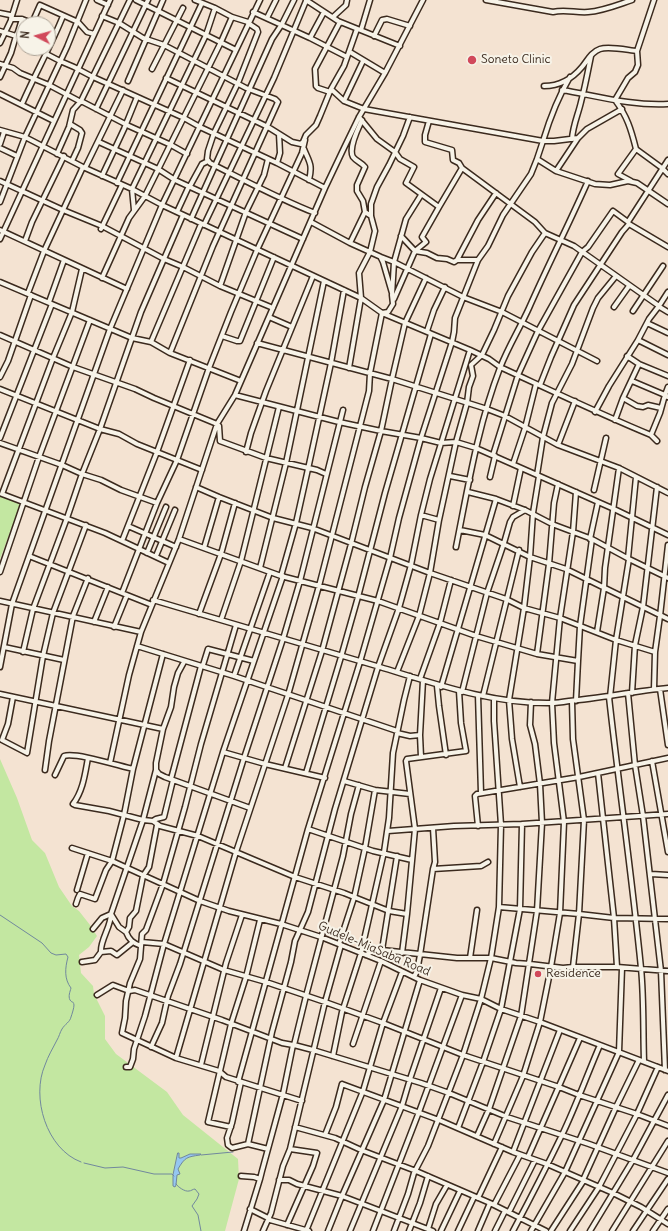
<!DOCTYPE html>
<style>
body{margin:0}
#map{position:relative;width:668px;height:1231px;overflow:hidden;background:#f4e3d2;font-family:Delius,sans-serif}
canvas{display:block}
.north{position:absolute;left:16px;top:16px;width:40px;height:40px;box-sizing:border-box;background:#f7f3e8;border:1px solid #aca397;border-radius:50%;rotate:276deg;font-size:11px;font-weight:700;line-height:16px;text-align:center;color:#3b2a1e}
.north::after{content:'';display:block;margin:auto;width:14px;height:18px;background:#d1495b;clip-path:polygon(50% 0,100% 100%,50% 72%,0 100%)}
</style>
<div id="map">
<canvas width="668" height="1231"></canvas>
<div class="north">N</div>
</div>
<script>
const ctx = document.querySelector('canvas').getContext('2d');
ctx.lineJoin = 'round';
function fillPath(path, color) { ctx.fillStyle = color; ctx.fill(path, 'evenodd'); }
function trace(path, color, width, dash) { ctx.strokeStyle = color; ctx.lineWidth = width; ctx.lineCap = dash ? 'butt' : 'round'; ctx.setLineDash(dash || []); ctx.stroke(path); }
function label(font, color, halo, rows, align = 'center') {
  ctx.font = font + ' Delius,sans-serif'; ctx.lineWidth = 4; ctx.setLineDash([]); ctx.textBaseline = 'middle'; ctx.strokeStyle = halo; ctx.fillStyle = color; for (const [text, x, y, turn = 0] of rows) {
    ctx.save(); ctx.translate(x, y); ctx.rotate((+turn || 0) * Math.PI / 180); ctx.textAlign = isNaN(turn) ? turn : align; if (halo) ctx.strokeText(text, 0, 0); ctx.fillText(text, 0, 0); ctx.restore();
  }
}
const green = new Path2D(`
 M0 496 21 503 0 559Z
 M0 759 17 798 32 840 45 853 59 887 72 906 79 911 90 925 97 936 89 947 79 955 81 973 93 986 94 994 105 1016V1039L116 1054 167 1092 183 1115 238 1159 239 1179 225 1231H0Z`);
const water = new Path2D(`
 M178 1153H179V1158H181L190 1154H201L200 1155C187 1157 185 1157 178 1169L180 1174 177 1175 176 1185 175 1187 173 1186V1175Z`);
const stream = new Path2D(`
 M0 915 42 943 51 953 56 955 66 954 68 957C65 968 64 979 71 988 70 992 68 996 70 1000 73 1004 73 1000 74 1005 74 1008 72 1014 71 1017 70 1022 65 1024 62 1029 60 1032 59 1037 57 1040 53 1048 48 1056 45 1065 31 1097 46 1149 81 1162
 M201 1155 233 1152
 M84 1163 105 1168 123 1167 154 1174H172L174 1176
 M176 1184C178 1187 185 1192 189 1191 191 1191 193 1189 195 1189L199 1194 197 1199 192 1206 198 1215 201 1231`);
const minor = new Path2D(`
 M17 0 11 19H22L32 23 40 5 78 22 87 32 94 34
 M97 0 108 5V4
 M136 0 236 50
 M195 0 215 8
 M306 0 338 21 400 46
 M486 0 553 12C565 9 576 13 588 12 603 11 617 5 632 0
 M253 12 310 38 347 57
 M0 13 10 15 12 18 0 43
 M102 16 119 23 143 38 164 45 246 88 275 99 278 102 213 246 170 353
 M333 17 346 5 347 0
 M267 18 276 0
 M248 23 257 29 258 32 238 83 214 133 208 151 207 159 210 163C244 180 279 199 315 213
 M361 30 370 0
 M0 31 16 36 18 32 24 35
 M18 32 22 19
 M374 36 382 20 387 19 410 26
 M310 38 324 12
 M35 48 60 61 74 67 93 77 184 118 200 127 277 163 325 188
 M637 51 638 65 635 72 628 78 615 100C627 116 631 129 636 149L662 168 668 174
 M350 52 385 73
 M0 64 13 68 20 73 49 85 81 102
 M152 69 183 8
 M0 77 11 53 16 36
 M166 78 268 127 292 142 301 144 303 142 306 135 316 125 320 116 331 89 344 66 357 29
 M128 81 163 0
 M544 86C559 86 572 79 582 67 587 61 591 52 600 49 609 46 627 50 637 51L654 0
 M331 89 344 101 364 109 543 141 537 159
 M562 90C597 96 632 106 668 104
 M330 92 318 88 316 86 315 69 340 22
 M0 94 54 121
 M81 101 129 126 171 145 187 154
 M344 101 363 61
 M22 104C35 74 51 46 63 16
 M96 109 148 0
 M359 117 377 139 395 152 400 159 414 167 406 183 439 207 422 237 426 242 415 251 394 299
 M362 120C358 129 348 148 353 157 356 161 362 163 365 167L357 185V191L363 201 365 212 371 216
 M429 121 425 135V142L452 150 453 160 459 163 462 168 535 222 545 233 574 246 659 306
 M70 124 80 130 82 133 78 148 72 161
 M0 130 25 137 83 167 132 189 162 205 361 298 382 313 470 350 489 359 500 367C550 390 600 414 651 435L657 441
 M578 138 587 129 622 109
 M572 139C573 125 578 115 581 102 585 87 588 71 591 56
 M99 142 158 169 175 180 303 239
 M0 144 4 132
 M0 148 17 156
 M304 149C309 162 313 164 309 180
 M57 154 69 127 73 110 81 101 130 0
 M277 163 280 153 279 134
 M85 168 123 90
 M556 171 595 184 610 185 628 181 637 183 668 204
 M102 176 124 129 137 97
 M0 181 63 210 102 226 164 259 183 267 220 286 273 308
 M631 181 618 174 636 149
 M117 183 202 3
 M190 186 202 164 208 161
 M0 202 25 137 67 47 86 0
 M439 207 462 168
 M134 210 132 189 206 35 215 8 232 17 248 22
 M177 212 189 186
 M191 219 272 39 282 24 294 0
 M311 222 350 243 381 257 394 262 463 297 502 312 597 361
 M628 222 668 160
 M204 225 274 78 306 1
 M101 229 122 185
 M0 230 127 289
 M401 236 415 251 427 253 437 258 447 259 454 262 457 260H478
 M0 239 110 0
 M25 241 32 222 64 156
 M350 243 365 212
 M381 258 383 262 392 293
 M457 260 478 220 496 193
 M102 278 129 218 145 196 221 42 232 17
 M0 282 132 338 151 342 170 353 241 381
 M220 286 246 212 264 175 268 159
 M28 293 44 251 83 167
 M49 302 64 260
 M658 306 668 312
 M614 307 629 286
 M633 311 663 266
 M269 317 292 327
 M647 323 668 333
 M0 335 73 367 135 389 154 398 217 424 219 426 220 441 266 458 317 470 326 474
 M222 336 237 341H240L274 257
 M638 340 668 355
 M151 342 201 224
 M257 343 392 379 487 409 505 416 558 445 619 468 668 493
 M639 364 668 376
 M349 368 361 298 359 273 370 252 375 231 371 216V204L377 187 389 165 403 136 410 117
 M0 377 8 361 31 295
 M632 381 665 395 660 413 651 435
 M540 385 551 357 574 305 622 232 629 224
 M668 387 665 395 668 397
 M0 389 100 429 119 434 137 444 202 470
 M235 395 339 422 381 431 421 438 441 443 456 442 476 448 614 509 668 535
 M623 398 637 406 643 407 648 405 661 408
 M595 412 609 386 638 340 649 319 659 306 668 292
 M615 420 623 398 639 364 627 356
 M0 438 52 304
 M0 443 62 465 82 474 101 480 121 490 157 503
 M558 445 575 401
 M246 452 251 433 266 391 313 276
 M493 455 518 375 538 331 582 252 588 247 613 211 628 222 629 224 668 247
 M513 464 525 428 536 384
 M537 475 543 437 552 403 572 364 593 308 598 298 616 276
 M450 476 470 480
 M490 477 495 456
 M196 487 219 497 273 518 312 528 430 573 506 599 524 608 560 618 616 640 655 652 660 616 668 545
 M594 490 606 438
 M468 492 496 499 525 510 552 524 592 539 629 559 668 578
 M2 494 53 358 72 312 82 269
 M2 494 105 533 169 563
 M513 506 521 468
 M421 515 439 520
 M128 526 176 547
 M460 530 485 535 530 557 566 569 668 619
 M179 539 281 576 378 601 476 636 537 654 578 661 580 626 592 539
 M590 539 598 502
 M122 541 157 452 190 360
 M456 547C468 487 478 425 500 368 508 347 520 328 529 308 548 265 569 224 588 181
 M204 548 219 497
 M147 553 166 507
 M29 556 152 605
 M156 556 175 510
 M628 558 636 477
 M260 568 286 463 324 281
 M0 572 39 457 90 320
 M281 576 296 523 308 469 331 363 344 290
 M122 593 157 503 177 460 209 368 231 312 257 250 302 153 305 140
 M153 600C229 623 305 645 380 667 436 684 492 704 551 703 557 703 563 702 569 701 602 698 635 691 668 688
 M0 601 141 632
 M199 614 221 554 235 503
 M221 620 241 561 279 407
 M94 622 108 587
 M236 625 201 744 185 807 163 884 146 930 142 934 140 959 130 983 126 1001 125 1018 122 1033 176 1058 219 1071 226 1077 302 1101
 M114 627 127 595
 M597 632 604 588 605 568 619 468
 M137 646 234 676 397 731V733L410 736 420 735
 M4 647 64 660
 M23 652 33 609 67 518 82 474 100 429 141 312 183 215
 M537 654 549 564 554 503 558 484
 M184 662 178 673 174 687 171 707 163 729 156 763V770L159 774 165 777 250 808
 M0 667 12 604 110 329 162 205 260 0
 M397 672 419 616 430 573 439 520 456 442 467 403 469 387 473 376 471 365 482 355 494 330 508 296 532 252 545 233
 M234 676 270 572
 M420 679 440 623 451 580
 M437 686 439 706 446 755
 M441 687 496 499
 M654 689 655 652
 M660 689 668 745
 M462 692 487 593 504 543 510 522 513 517 525 510
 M628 693 635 765 643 816 661 971 665 1070
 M632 693 635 645 643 607 657 487
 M0 694 163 729
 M478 695 481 793
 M483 696 519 550
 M13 697 8 724 2 740 27 753 43 656 53 613 86 525
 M609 697C619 787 632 877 641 968 644 998 643 1030 644 1061
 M610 697 616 640 629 559
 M572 701 573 739 584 820 579 914 573 967
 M576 701 578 661
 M223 752 265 764 325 778
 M421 757 420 735 423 680
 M652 761 668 852
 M110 763 129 675 141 632 179 539 217 424 235 395 325 188 344 148 359 117 385 73 423 0
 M285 768 322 651 351 544 365 487 381 431 392 379 405 323 426 278
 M45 770 49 741 73 616 88 578
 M306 773 341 657 358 597 385 493 431 334 427 331 434 310 445 287
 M598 773 614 918 617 967
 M55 775 64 756C76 752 119 766 133 769
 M171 779 201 666 203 665 208 649 254 661
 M344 781 375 790 410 794
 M520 787 512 739 509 700 524 608 530 557 533 513 539 476
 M73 804C83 791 85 774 88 758
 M75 805 109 811 143 820 153 821 160 826 198 836 295 877 344 893 389 911 407 914
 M153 821 156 819 164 817 173 780
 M522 824 668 814
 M478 826 475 796 477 794 579 777 668 758
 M308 829 373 851 412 860
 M388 831 454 826 522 824 520 909 501 1009 483 1062 458 1128
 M72 848 112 861 200 901 229 911 281 924 321 937 381 961 420 980 462 995 481 999 501 1009 540 1022 668 1071
 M433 869 481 866 488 862
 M651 874 668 875
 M77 890 88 853
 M76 904 78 898 80 894 95 899 106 870 112 861 124 815 133 769 163 654
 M499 907 579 914 614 918 668 919
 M93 929 102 918 111 914 143 820 156 770
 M142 942 164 944 224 970 266 982 325 1002 383 1023 463 1055 559 1087 579 1095 637 1114 668 1126
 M339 944 354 898 365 848 375 790
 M141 946C133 943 129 940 126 932L129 927 130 918 136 911 143 876 149 867 157 825
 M382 950 397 856
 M101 952C100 940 111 927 111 914L119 927 126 932
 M402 953 407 914 415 829 406 761 407 759 466 751 461 723 459 691
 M366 955 373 951 382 950 457 958H491L516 963 530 964 563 968 573 967H617L668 971
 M470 958 477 910
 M82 962 95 960 101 952 111 951 117 955 133 942
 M414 977 417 971 420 955 433 869 435 862 433 828
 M97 995 113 985 129 991 135 990 222 1020 282 1043 293 1045
 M353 1044 381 961
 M294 1045 313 1050 421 1083 449 1093 507 1117 589 1144 668 1173
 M151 1047 162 1023 168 996 180 964 244 758 283 639 300 581 343 410
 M333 1056 342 1012 361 953 384 852 389 818 393 753 404 700 410 676
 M176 1058 236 852 288 695 319 586 369 391 370 373 382 313 388 312 393 304 392 295 394 262 406 219 421 195
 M201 1065 226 963 242 915
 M126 1067H130L133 1059 134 1049 145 1016 164 944 223 752 283 576
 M238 1082 308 829 360 662 390 558 399 518 421 438 452 342 454 332 455 318 478 260 488 246 503 215 531 174 537 159 556 171 578 138 554 141H543C550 118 558 97 570 77
 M241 1082 232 1123 227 1138 228 1145 232 1148 248 1144 272 1032 291 962 295 941 308 912 335 809 378 667 399 608 411 565 421 515 430 479 470 350
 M231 1127 208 1122 231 1024 246 977 260 920
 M295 1127 335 1138 361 1150 416 1171 490 1203 546 1231
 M325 1135 336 1107 342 1084 439 1120 513 1152 547 1164 613 1193 641 1207 668 1224
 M477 1136 489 1109 521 1016 537 911 542 823 540 784 535 744 530 725 531 702
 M248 1144 268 1149
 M494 1144 523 1076 540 1022 551 967 560 913 564 822 554 743 552 703 560 618 573 532 576 492
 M513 1152 560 1030
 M528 1157 580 1038
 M241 1176 254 1177 260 1179 262 1171 283 1094 293 1045H294L306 996 343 856 351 814 359 785
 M279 1180H289L297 1184 342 1196 433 1231
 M583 1180 616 1107 639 1060
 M478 1198 502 1147
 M494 1205 520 1155
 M250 1209 268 1218 270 1220 309 1231
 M509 1212 535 1160
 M287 1225 313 1166 317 1153 290 1149
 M428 1229 436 1204 447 1185
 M244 1231 260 1179
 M263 1231 271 1213 283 1166 290 1149 325 1002 341 945
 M306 1231 363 1091 383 1023 402 972
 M328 1231 342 1196 384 1100 420 980
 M350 1231 402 1106 410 1079 441 988
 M373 1231 419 1112 462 995
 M394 1231 408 1194 414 1173 428 1146 463 1055 481 999 491 958 499 907 501 825 494 721V699
 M409 1231 420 1203 428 1176
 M441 1231 460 1191
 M458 1231 474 1197
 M478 1231 490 1203
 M495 1231 505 1211
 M513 1231C530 1199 546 1168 562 1135 576 1106 587 1075 600 1045
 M531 1231 565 1172 619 1052 622 968
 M551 1231 584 1180
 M570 1231 599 1187 637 1114 658 1067
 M590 1231 633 1160 668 1095
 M612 1231 668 1141
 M633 1231 668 1179
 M653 1231 668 1209`);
const markers = [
 [472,60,5,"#d1495b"],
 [538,974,4,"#d1495b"]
];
const poiNames = [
 ["Soneto Clinic",481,60],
 ["Residence",546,974]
];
const streetNames = [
 ["Gudele-MiaSaba Road",374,949,23]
];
fillPath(green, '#c3e7a1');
fillPath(water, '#95c7f1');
trace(water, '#71889d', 1);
trace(stream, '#71889d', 1);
trace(minor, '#3b2a1e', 7);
trace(minor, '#f7f3e8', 4);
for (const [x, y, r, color] of markers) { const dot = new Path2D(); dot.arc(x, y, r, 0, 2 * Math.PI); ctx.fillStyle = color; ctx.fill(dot); trace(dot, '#f7f3e8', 1.5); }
label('12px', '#3b2a1e', '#f7f3e8', poiNames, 'left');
label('12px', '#3b2a1e', '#f7f3e8', streetNames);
</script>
